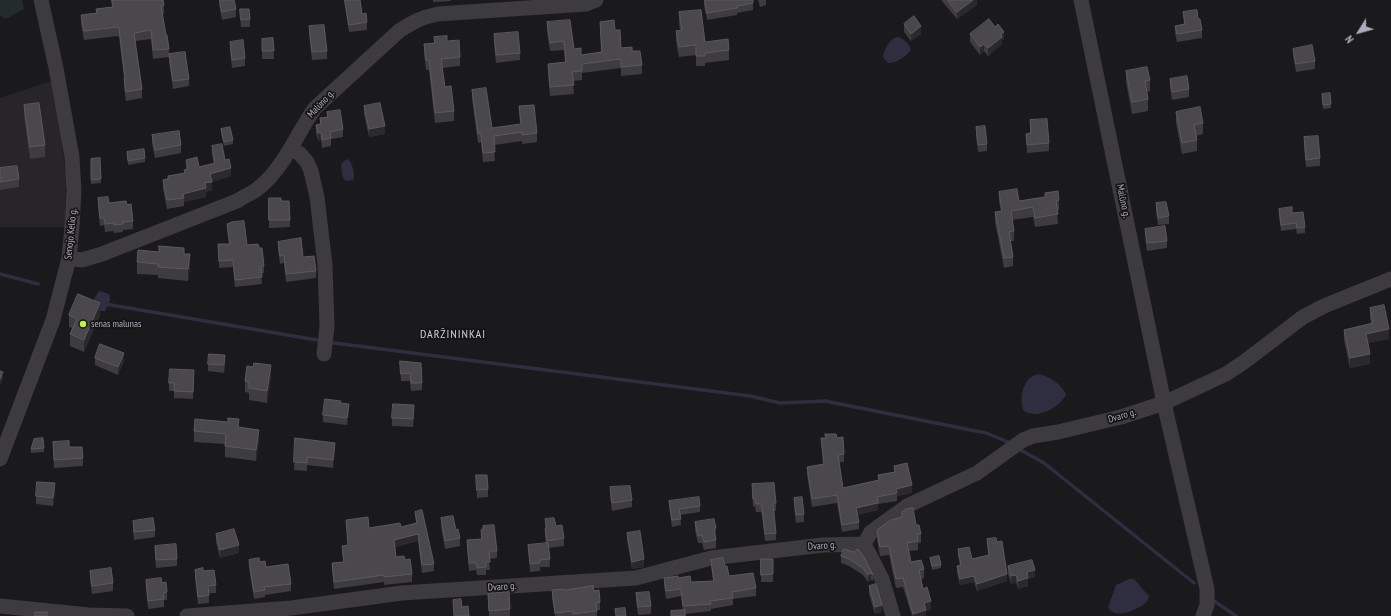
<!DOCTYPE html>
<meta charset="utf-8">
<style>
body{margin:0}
#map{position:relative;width:1391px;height:616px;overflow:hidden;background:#1a191b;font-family:"PT Sans Narrow",sans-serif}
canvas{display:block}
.north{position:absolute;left:1339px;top:12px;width:40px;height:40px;-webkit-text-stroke:3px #151416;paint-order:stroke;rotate:233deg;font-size:11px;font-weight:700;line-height:16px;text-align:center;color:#b0abbb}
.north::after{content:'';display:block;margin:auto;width:14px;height:18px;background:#b0abbb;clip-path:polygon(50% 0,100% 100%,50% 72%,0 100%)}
</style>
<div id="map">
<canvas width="1391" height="616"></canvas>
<div class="north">N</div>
</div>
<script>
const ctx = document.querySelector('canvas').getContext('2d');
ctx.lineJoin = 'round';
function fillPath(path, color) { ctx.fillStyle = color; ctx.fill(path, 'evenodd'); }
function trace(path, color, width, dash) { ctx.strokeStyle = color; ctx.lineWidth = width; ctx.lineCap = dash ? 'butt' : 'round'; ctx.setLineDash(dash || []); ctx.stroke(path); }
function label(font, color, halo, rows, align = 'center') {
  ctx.font = font + ' "PT Sans Narrow",sans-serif'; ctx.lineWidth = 3.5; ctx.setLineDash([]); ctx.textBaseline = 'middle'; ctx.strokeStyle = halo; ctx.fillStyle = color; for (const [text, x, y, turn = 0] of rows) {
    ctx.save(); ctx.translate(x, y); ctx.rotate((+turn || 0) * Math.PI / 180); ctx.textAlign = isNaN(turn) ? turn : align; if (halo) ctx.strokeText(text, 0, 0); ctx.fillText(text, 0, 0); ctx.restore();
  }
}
const built = new Path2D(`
 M51 81 59 118 66 179 65 227H0V98Z`);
const green = new Path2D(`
 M0 0H22L24 9 6 19 0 16Z`);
const water = new Path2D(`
 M897 37C903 38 909 43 911 49 908 56 896 63 888 63L883 57C884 49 890 39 897 37Z
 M349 159C352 165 356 174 353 180L345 181 342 175 341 164 344 161Z
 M99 291 109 294 110 300 105 311H101L94 305V299Z
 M1038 374C1049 376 1061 384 1066 394 1063 405 1040 418 1029 413 1026 413 1025 411 1023 410 1019 396 1023 378 1038 374Z
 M1129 579H1134L1149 596C1149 606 1123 616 1115 613 1111 612 1110 610 1108 607L1116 585Z`);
const stream = new Path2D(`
 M0 274 38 284
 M105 304 317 340
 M334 343 750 396 780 403 825 401 986 433 1008 442
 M1019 449 1044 463 1194 583
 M1214 601 1236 616`);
const minor = new Path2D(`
 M1081 0 1164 403 1207 589V605L1203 616
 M291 148 300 154 307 162 311 171 317 197 325 265 327 326 324 354
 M69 258 82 260 102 254 237 201C243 197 250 194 256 190 284 169 295 136 315 108L399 31C413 22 422 17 438 14L586 4 596 0
 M0 459 53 320 69 258 72 226 74 191 72 157 56 68 41 0
 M864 544 871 532 907 506 977 473 1023 440 1033 436 1058 432 1121 417 1164 403 1226 374 1244 362 1303 317 1324 306 1391 279
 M864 544 882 579 893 616
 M0 606 89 615 127 616
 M187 616 291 608 402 593 636 578 711 558 823 545 864 544`);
const wall = new Path2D(`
 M111 0H163L164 5V14H162L169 49V57L153 59 151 39 135 41 142 89V98L126 101 124 87V78L119 37 118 36 84 40 81 24V15L96 13V9L112 7Z
 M219 0H231L236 9V17L222 20 219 4Z
 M344 0H360L362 14 367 22V30L349 32Z
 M433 0H451V1L433 2Z
 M704 0 753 3V10L737 13V15L707 20 704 5Z
 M758 0H766V5L760 7Z
 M941 0H977V5L957 19Z
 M240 9 250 19V27H241Z
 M679 12 705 42 729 50V60L705 63V66H696V55L679 57 676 41V31L680 30 679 23Z
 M1183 12 1202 30V38L1177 42 1175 33V26L1184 24Z
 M547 22 574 49 581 55 601 52 600 31V22L615 30 621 48 632 51 642 65V74L621 76V68L582 73V80L573 81 574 94 550 96 548 73V64L565 62 564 50 550 51 547 31Z
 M904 24 921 34 911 41 904 32Z
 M309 26 327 51V59L312 60 309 34Z
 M494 34 520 53V60L496 63 494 42Z
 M970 34 1004 39 1002 40V44L988 56 984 51 980 55 970 42Z
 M434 37 447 41 460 57V66L442 68 445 87 454 111V121L435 123 429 70H426L424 53V44L434 43Z
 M273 38 274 59H262V39Z
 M230 42 245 58V66L232 68 230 50Z
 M1293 49 1315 61V69L1296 72 1293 56Z
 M169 54 189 79V86L173 89 169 62Z
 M1126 71 1150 80V91L1147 92 1148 99V111L1132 114 1126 82Z
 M1170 79 1189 89V97L1172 100 1170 87Z
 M472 90 492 128 520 124 519 106 537 133V142L522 144V141L494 145 495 161 483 162 481 142 478 143 472 99Z
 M1322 94 1331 104V108L1323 109Z
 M24 105 45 145V157L30 159 24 116Z
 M364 106 385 134 369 137 364 114Z
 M327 112 343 129V137L331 139V146L322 148 321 140 318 141 316 133V125L320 124V118L327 117Z
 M1176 112 1203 123V134L1196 136 1197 140V151L1182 154 1176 123Z
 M1030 120 1049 143V151L1027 153 1026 134 1030 133Z
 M976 127 987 144V151L978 152 976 135Z
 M221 129 233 140V144L224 146 221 133Z
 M152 135 181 145V153L155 158 152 143Z
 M1304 137 1320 158V166L1306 167 1304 145Z
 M212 146 225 160 231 176 212 182V190L206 192V197L184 202V206L167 209 163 189V180H168V176L184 173V170H186V160L199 167 214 164 212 155Z
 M127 152 145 158V162L128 165Z
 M100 158 101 183 91 184V159Z
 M0 168 19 179V187L0 190Z
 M999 192 1019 201 1045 197V193L1059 200V210H1057L1058 224 1035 227 1033 217 1012 220 1014 231V241H1010L1013 257V266L1004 268 995 222V212L1001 211 999 201Z
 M98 198 109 203 127 205 133 221V229L123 230V232L114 233V231L105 232 104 225 100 226 98 206Z
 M269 198 281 201 290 220V227L269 228Z
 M1156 203 1169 216V224L1158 225 1156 211Z
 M1279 209 1292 213 1305 227V233L1297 234 1296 229 1281 231 1279 215Z
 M227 224 247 245 259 248 264 266V273H261L262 284 235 287 233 267 219 268 218 244H229L227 231Z
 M1145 229 1167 241V248L1147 251 1145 236Z
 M278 242 303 257 316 271V278L286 282 284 263 280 264 278 249Z
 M184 254 190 266 188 281 158 278V275L137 274V262Z
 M1370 308 1389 339 1368 343 1370 364 1350 368 1344 340V330L1371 324 1370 318Z
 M69 315H100L84 352 70 346V334L72 328 69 327Z
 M95 358 124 361 118 375 95 365Z
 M400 361 422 383V390L411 391 410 381H401Z
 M225 363 224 373 208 371V364Z
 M271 377 267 403 249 400V393L245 392V381Z
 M194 378 193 399 174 398V391H169V383Z
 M349 411 347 425 323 422V415Z
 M414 413 413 427 392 426V418Z
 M239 428 259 440 256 461 225 457V444L194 442V431Z
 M825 434 837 438 844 454V462H839L843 488 878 480V475L894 472V466L912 493 897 496V501L878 504V510L857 515 859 522V529L842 532 837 503 812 507 807 474V467L823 464 821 438H825Z
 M295 438 335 450 333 468 307 465V471L294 470Z
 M53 442 69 447 83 458V466L54 468Z
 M44 448V452L31 453V449Z
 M476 475 488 489V497L477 498Z
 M752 484 776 503V511H774L776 533V540L765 541 762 515 761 512H756L755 506 753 507Z
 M610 487 632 500V507L612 511 610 495Z
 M55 491 53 506 36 504V496Z
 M794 498 804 514V522L796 523 794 505Z
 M669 501 700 506V512L680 515 681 525 672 527 669 507Z
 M415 512 434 564V571L422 573 418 541 395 547 396 557 405 560 412 574V582L384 585V582L334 589 332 570V563L343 562 342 546 348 545 346 520 369 528 401 527 416 523Z
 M902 512 916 525 921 534V543H918V550L909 551 911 562 924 569V578L921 579 923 589 931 610 926 611V616H912L903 587 896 588 889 555 880 556 877 540V531L902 517Z
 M441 518 456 530 460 538V546L445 549 441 526Z
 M545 519 556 526 564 538V546L549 548 550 567H540V571L530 572 528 545 546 544 545 536Z
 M133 521 155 530V537L134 540 133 529Z
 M695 522 716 528 715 536 716 540V548L704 550 702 543H698L695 530Z
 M483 526 497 551V558L489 559 490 570H486V575H477L476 570 469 571 467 548V540L481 539V530H483Z
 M627 533 644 567 632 569 627 540Z
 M216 534 239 553 220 558 216 542Z
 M987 539 997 542 1007 581 977 591 974 582 960 585 957 573V566H960L958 556V549L972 559 988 555Z
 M155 546 177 559V566L156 568 155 554Z
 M841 556 864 557 873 575V581L871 580 868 582 863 575 849 566 841 563Z
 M930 558 941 565V568L932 570Z
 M761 559 773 574V582H761Z
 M249 560 260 562 266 567 291 584V591L265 595V597L254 599 249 568Z
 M711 560 725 566 729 576 756 588V596L733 599V605L711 609V611L685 614V616H671V611L683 610 681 596 666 599 664 585V578H678L691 582 713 581 711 567Z
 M1008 566 1035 577 1028 579V586L1018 589 1016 582 1011 584 1008 574Z
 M195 570 203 571 216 585V593H209V603L198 604 195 577Z
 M90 571 113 583V591L92 594 90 579Z
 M146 580 162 583 167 592V600H164V607L148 609 146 588Z
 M869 586 882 612 875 614 869 594Z
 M552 590 594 591 600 602V610H597V616H555L552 598Z
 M636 593 651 606V614L638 615 636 601Z
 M488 594 510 609V616H489Z`);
const shadedWall = new Path2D(`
 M973 0H977V5L957 19V12Z
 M921 26V34L911 41V34Z
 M1004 32V39L1002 40V44L988 56V48L1001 34Z
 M984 44V51L980 55V47Z
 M385 126V134L369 137V129Z
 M318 133H321V140L318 141Z
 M231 168V176L212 182V190L206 192V197L184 202 183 194 205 183 210 174Z
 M190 254V266L188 281V269Z
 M100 303V315L84 352V340Z
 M1389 329V339L1366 344V334Z
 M124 353V361L118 375V367Z
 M1370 354V364L1350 368V358Z
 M271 365V377L267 403V391Z
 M3 372V379L0 386V379Z
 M349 404V411L347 425V418Z
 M259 430V440L256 461V450Z
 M335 443V450L333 468V460Z
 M55 483V491L53 506V498Z
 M912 485V493L897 496 896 489Z
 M878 503V510L856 515V508Z
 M418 534V541L394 547V540Z
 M239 545V553L220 558V550Z
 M644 559V567L632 569V562Z
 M1035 570V577L1028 579V586L1018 589V581L1027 572Z
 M871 573V580L868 582V575Z
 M1007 574V581L977 591V584Z
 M1016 575V582L1011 584V576Z
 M974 576V582L960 585V579Z
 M931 601V610L926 611V616H913V614L924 603Z
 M882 605V612L875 614V607Z`);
const building = new Path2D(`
 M112 0H163L164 5 161 6 166 35H167L169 49 153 50 151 30 134 33 142 89 126 92 124 78H125L119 28 118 27 84 31 81 15 97 13 96 9 113 7Z
 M220 0H234L236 9 222 12Z
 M345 0H360L362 14 366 13 367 22 349 25Z
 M705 0H753V3L737 6V8L707 13Z
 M948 0H973L957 12Z
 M240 9H249L250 19 241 20Z
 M701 10 705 42 728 39 729 50 705 53V56H696V45L679 47 676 31 682 30 679 12Z
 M1197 10 1198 19H1200L1202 30 1177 34 1175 26 1185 24 1183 12Z
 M914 16 921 26 911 34 904 24Z
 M989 19 995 27 998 24 1004 32 1001 34 1002 37 988 48 984 44 980 47 970 34Z
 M570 20 574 49 581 48V55L602 52 600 22 614 20 615 30H620L621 48 632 47V51H640L642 65 621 67V59L582 64V71L572 72 574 85 550 87 548 64 566 62 564 41 550 43 547 22Z
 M324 25 327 51 312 52 309 26Z
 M518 32 520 53 496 55 494 34Z
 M447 36V41L459 40 460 57 441 59 445 87 451 86 454 111 435 113 429 60H426L424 44 435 43 434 37Z
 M273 38 274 51H262V39Z
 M243 40 245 58 232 60 230 42Z
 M1312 45 1315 61 1296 64 1293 49Z
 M185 52 189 79 173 81 169 54Z
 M1147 67 1150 80 1145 81 1148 99 1132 102 1126 71Z
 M1187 76 1189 89 1172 92 1170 79Z
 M486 88 492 128 521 124 519 106 534 105 537 133 522 135V132L494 136 495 152 483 153 481 133 478 134 472 90Z
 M1330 93 1331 104 1323 105 1322 94Z
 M39 103 45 145 30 147 24 105Z
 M380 103 385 126 369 129 364 106Z
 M1200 107 1203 123 1194 125 1197 140 1182 143 1176 112Z
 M340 110 343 129 330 132 331 138 322 140 321 133H318L316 125 321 124 320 118 328 117 327 112Z
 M1047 119 1049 143 1027 145 1026 134 1031 133 1030 120Z
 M985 126 987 144 978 145 976 127Z
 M230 127 233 140 224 142 221 129Z
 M179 131 181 145 155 150 152 135Z
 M1318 136 1320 158 1306 160 1304 137Z
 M222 144 225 160 229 159 231 168 210 174 212 182 205 183 206 188 183 194 184 198 167 200 163 180 168 179V176L185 173 184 170 188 169 186 160 197 157 199 167 215 163 212 146Z
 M144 149 145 158 128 161 127 152Z
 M100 158 101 179 91 180V159Z
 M17 166 19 179 0 182V168Z
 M1017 189 1019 201 1045 197V193L1058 191 1059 200 1056 201 1058 214 1035 218 1033 207 1011 211 1014 231 1009 232 1013 257 1004 258 995 212 1002 211 999 192Z
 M108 197 109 203 126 201 127 205 131 204 133 221 123 222V224L114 225V223L105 224 104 218H100L98 198Z
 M269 198H281V201H289L290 220H269Z
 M1166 202 1169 216 1158 218 1156 203Z
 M1292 207V213L1303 212 1305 227 1297 228 1296 223 1281 225 1279 209Z
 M244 221 247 245 258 244 259 248H262L264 266H261L262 277 235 280 233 260 219 261 218 244H230L227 224 232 222Z
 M1165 226 1167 241 1147 243 1145 229Z
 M301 238 303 257 314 256 316 271 286 274 284 255 280 256 278 242Z
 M159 246 184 248V254H190L188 269 158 267V264L137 262 138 250 159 252Z
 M78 294 100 303 84 340 70 334 77 319 69 315Z
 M1384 305 1389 329 1366 334 1370 354 1350 358 1344 330 1373 323 1370 308Z
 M100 344 124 353 118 367 95 358Z
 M209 354 225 355 224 365 208 364Z
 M400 361 421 363 422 383H411L410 373 401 374Z
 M254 363 271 365 267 391 249 388V382L245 381 247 366 253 367Z
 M170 369 194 370 193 392 174 391V383H169Z
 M0 371 3 372 0 379Z
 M325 399 341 401 340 403 349 404 347 418 323 415Z
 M393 404 414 405 413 419 392 418Z
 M228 418 239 419 238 427 259 430 256 450 225 446 226 434 194 431 195 419 228 422Z
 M825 434H836L837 438 843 437 844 454 838 455 843 488 879 480 878 475 895 472 894 466 907 463 912 485 896 489 897 493 877 497 878 503 856 508 859 522 842 525 837 495 812 499 807 467 824 464 821 438H826Z
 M43 438 44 448 31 449 34 439Z
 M295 438 335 443 333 460 307 457V463L294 462Z
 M69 441V447H82L83 458 54 460 53 442Z
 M476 475H487L488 489 477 490Z
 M37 482 55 483 53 498 36 496Z
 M774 483 776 503H773L776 533 765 534 762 508 761 504H756L755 499H753L752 484Z
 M630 486 632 500 612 503 610 487Z
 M699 497 700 506 679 509 681 519 672 520 669 501Z
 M802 497 804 514 796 515 794 498Z
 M913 508 916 525H919L921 534H917L918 541 907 543 911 562 921 560 924 569 919 570 923 589 927 587 931 601 924 603 926 610 913 614 903 578 896 579 889 546 880 547 877 531 878 529 891 520 902 517V512L906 509Z
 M422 510 434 564 422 565 418 534 394 540 396 557 404 556 405 560 410 559 412 574 384 577V575L334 582 332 563 344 562 342 546 348 545 346 520 368 517 369 528 400 523 401 527 417 523 415 512Z
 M453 516 456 530 458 529 460 538 445 541 441 518Z
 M153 518 155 530 134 532 133 521Z
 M554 518 556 526 562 525 564 538 547 541 545 529 547 528 545 519Z
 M714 519 716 528H714L716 540 704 542 702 535 698 536 695 522Z
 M494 525 497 551H489L490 562H486V567L477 568 476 563H469L467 540 482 539 481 530 483 529V526Z
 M234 529 239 545 220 550 216 534Z
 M640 531 644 559 632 562 627 533Z
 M996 538 997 542 1002 541 1007 574 977 584 974 576 960 579 957 566 961 565 958 549 969 547 972 559 989 555 987 539Z
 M548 543 550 559 540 560V563L530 564 528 545Z
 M176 544 177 559 156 560 155 546Z
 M844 549 854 552 858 549 864 557 873 575 871 573 868 575 863 568 849 559 841 556Z
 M939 556 941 565 932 566 930 558Z
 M259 558 260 562 265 561 266 567 288 564 291 584 264 587 265 590 254 592 249 560Z
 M723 558 725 566H727L729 576 753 573 756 588 732 592 733 598 710 601 711 604 683 606 681 589 666 591 664 578 678 576V578L690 576 691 582 714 581 711 560Z
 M761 559H773V574L761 575Z
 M1032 560 1035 570 1027 572 1028 578 1018 581 1016 575 1011 576 1008 566Z
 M111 568 113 583 92 586 90 571Z
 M203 568V571L214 570 216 585 208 586 209 595 198 597 195 570Z
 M161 578 162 583 166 582 167 592 163 593 164 599 148 601 146 580Z
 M876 584 882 605 875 607 869 586Z
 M593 586 594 591 599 590 600 602 596 603 597 611 573 614V611L555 613 552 590 564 589V590Z
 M509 592 510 609 489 611 488 594Z
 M649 592 651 606 638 607 636 593Z
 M461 599 462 607 468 606 469 616H454L453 600Z
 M625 608 626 616H616L615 609Z
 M685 610V616H671V611Z
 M35 612H47V616H35Z`);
const markers = [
 [83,324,4,"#bdf933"]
];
const streetNames = [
 ["Malūno g.",321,104,-47],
 ["Malūno g.",1123,201,78],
 ["Senojo Kelio g.",71,234,-84],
 ["Dvaro g.",1122,416,-16],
 ["Dvaro g.",822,546,-4],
 ["Dvaro g.",502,587,-4]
];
const poiNames = [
 ["senas malunas",91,324]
];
const quarterNames = [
 ["DARŽININKAI",453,335]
];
fillPath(built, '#272528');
fillPath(green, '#222c2a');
fillPath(water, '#2f2e40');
trace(stream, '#2f2e40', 3.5);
trace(minor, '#3d3a40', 15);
fillPath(wall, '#3f3c40');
fillPath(shadedWall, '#2b292c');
fillPath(building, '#4b484d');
trace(building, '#5b585f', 1);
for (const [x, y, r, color] of markers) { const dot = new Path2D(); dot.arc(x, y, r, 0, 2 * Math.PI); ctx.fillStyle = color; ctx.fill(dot); trace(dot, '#151416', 1.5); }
label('10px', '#b0abbb', '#151416', streetNames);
label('10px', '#b0abbb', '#151416', poiNames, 'left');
ctx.letterSpacing = '1px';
label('12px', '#d0ccd7', '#151416', quarterNames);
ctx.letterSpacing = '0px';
</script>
